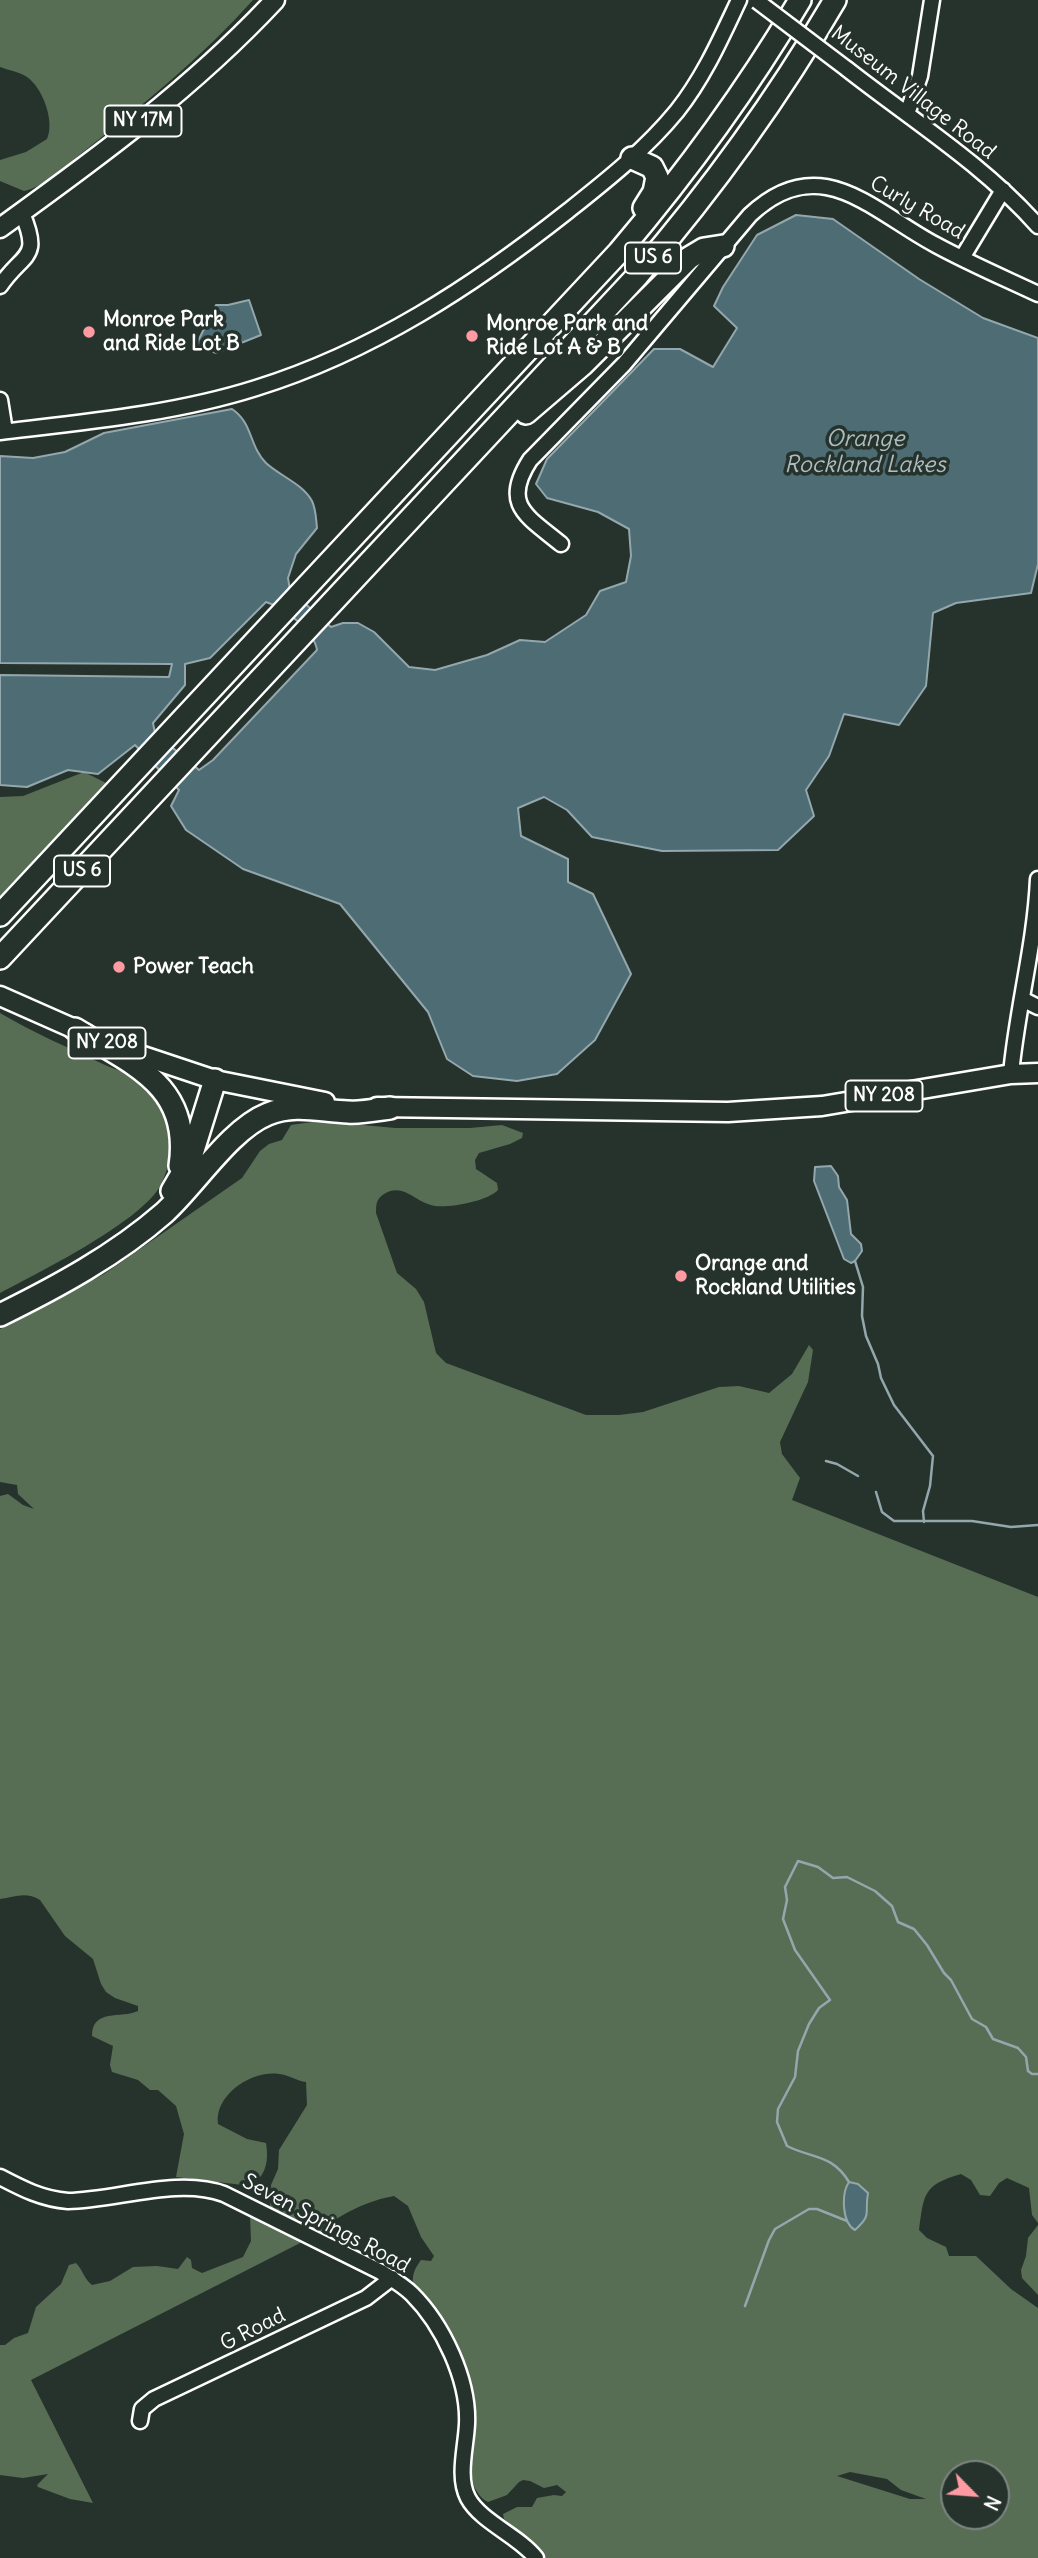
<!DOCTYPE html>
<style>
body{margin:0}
#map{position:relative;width:1038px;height:2558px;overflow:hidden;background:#26332d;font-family:Delius,sans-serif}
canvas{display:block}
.north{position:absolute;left:940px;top:2460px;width:70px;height:70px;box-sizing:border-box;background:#26332d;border:2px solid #7d8581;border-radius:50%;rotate:115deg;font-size:19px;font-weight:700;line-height:28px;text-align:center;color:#fff}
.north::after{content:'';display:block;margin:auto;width:24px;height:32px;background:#ff9aa2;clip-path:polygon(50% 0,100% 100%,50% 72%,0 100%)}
</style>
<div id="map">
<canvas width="1038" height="2558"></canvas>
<div class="north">N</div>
</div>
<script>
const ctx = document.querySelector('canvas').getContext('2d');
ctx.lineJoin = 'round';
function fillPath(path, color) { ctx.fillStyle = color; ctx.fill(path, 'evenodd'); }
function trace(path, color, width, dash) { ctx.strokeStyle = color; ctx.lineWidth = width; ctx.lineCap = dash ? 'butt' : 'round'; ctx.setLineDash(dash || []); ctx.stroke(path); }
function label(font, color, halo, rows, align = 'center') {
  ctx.font = font + ' Delius,sans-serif'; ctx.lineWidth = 7; ctx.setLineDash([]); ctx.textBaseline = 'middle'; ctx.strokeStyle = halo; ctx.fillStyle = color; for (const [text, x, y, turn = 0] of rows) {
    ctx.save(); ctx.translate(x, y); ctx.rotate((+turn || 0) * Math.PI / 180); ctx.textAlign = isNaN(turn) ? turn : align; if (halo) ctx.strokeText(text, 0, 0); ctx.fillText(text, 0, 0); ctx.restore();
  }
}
const green = new Path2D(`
 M0 0H253C202 57 143 105 83 152 66 165 46 186 24 191L0 181V160L26 152 47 139C55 122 43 88 27 77 20 72 8 70 0 67Z
 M84 772 106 783 0 899V797L23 796Z
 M0 1013C34 1033 69 1048 105 1065 115 1070 130 1073 139 1079 158 1095 173 1118 171 1143 170 1159 167 1174 159 1188 136 1224 40 1272 0 1293Z
 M319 1121 395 1128H470L502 1125 523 1133 522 1138 510 1144 479 1153 475 1160 476 1169 497 1183 498 1190C488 1201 450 1208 435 1206 415 1203 404 1182 384 1194 376 1199 376 1205 376 1213L397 1273 416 1289 424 1302 436 1353 446 1363 586 1415H619L643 1412 719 1387 739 1386 769 1393 792 1374 809 1345 813 1350 808 1382 780 1442 782 1454 800 1478 792 1500 1038 1597V2223L1032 2215 1029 2188 1007 2178 999 2183 990 2196 980 2195 971 2180 961 2174C923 2185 924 2194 919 2230L927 2238 946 2247 949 2256H976L1011 2289 1038 2308V2558H546L504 2519 503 2514 517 2507H532L537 2498 554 2495 562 2496 566 2492 557 2485 544 2488 530 2481 523 2480 519 2482 507 2495 488 2502C459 2486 476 2438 476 2412 475 2367 441 2316 413 2283 412 2273 416 2267 421 2260L431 2261 434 2256 421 2237 408 2206 394 2196C370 2200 335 2215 319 2234L270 2209 271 2185 278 2169 279 2150 307 2105 306 2082C297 2081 289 2075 279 2074 252 2070 214 2095 218 2124L247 2139 266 2143C269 2162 266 2175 251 2186L176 2177 184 2134 176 2106 158 2090H150L138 2080 112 2072 110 2065 113 2046 92 2036C92 2008 121 2019 138 2011V2006L115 1998 106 1992 101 1984 93 1959 65 1936 40 1900C26 1891 14 1897 0 1899V1496L8 1494 23 1505 34 1509 18 1494 17 1485 0 1482V1329L104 1274 242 1178 260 1151 269 1144 282 1140 291 1125ZM850 2472 887 2479 901 2490 926 2499H910L837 2476ZM954 2474H996V2516H954Z
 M250 2215 304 2241 31 2380 93 2503 70 2499 38 2487 37 2485 48 2474 23 2478 0 2475V2345H5L14 2338 28 2333 36 2307 61 2284 69 2265 76 2263C83 2270 84 2279 92 2285L110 2281 133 2267 157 2266 178 2269 187 2257 191 2260 192 2268 202 2273 243 2257 251 2241Z
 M1038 2225V2295L1022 2278 1021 2270 1026 2256 1028 2238Z`);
const water = new Path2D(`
 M796 215 833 219 919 279 983 318 1038 338V564L1031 593 956 603 933 613 926 686 899 725 844 714 829 756 806 790 814 816 778 850 662 851 592 837 567 810 544 797 518 808 521 836 568 859V882L593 894 631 974 595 1040 557 1074 517 1081 473 1076 447 1059 428 1012 340 904 243 869 186 830 171 806 179 790 135 745 98 774 68 770 27 787 0 785V675L169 677 172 664 0 663V456L33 458 65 452 104 433 232 409C253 423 249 446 266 463 280 476 303 484 312 501 316 509 316 519 317 528L296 554 288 578 290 590 331 627 343 623H358L374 632 409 667 435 670 487 655 520 640 545 642 586 615 600 591 626 582 631 556 629 529 598 512 547 498 536 484 547 459 654 349H680L713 367 737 328 714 306 723 287 757 235ZM266 602C285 608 314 631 317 650L213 760 199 770 155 733 153 723 185 685V664L210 658Z
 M249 300 261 335 216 353 196 345 216 305H228Z
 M831 1166 838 1176 839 1187 847 1200 851 1234 861 1244 862 1251 855 1261 851 1263 844 1259 814 1181 815 1167Z
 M849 2182 858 2184 868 2193C864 2215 873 2213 855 2230 842 2223 841 2194 849 2182Z`);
const stream = new Path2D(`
 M855 1261 863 1287 862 1316 866 1336 878 1364 881 1378 894 1405 933 1456 930 1486 923 1511 924 1522
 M826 1461 837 1464 858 1476
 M876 1492 882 1512 894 1521H972L1011 1527 1038 1525
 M849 2182C832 2154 813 2159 787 2146L777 2122 778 2109 795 2077 798 2051 809 2024 819 2008 830 2000 795 1950 783 1919 787 1900 785 1887 798 1861 818 1867 833 1878 847 1877 875 1891 892 1906 898 1922 914 1929 927 1945 944 1973 951 1980 972 2019 986 2027 993 2039 1018 2048 1026 2057 1028 2071 1032 2074H1038
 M745 2306 769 2240 775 2229 809 2209H817L847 2221`);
const minor = new Path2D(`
 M847 69C912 120 983 164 1038 226
 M907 114 920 76 932 0
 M962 258 1003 190
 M0 286C23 252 42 260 22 213
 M0 400 5 431
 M0 432C85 422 174 414 256 388 372 352 473 286 568 211 607 180 645 150 677 111 704 77 721 38 739 0
 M561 544C527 516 501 505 530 460L624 364 750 215C820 149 872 211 936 245 969 263 1004 278 1038 294
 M1022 999 1038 1007
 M1011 1074C1017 1008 1035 945 1038 879
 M0 2177C23 2189 42 2199 68 2201 117 2200 178 2177 224 2194L381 2272C392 2279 403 2285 412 2294 443 2325 469 2380 467 2424 466 2447 457 2477 468 2498 481 2522 519 2536 536 2558
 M140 2421 142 2409 154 2399 366 2298 392 2278`);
const major = new Path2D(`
 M0 228C97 158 193 88 275 0
 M0 996 86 1034
 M119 1048 215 1080 325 1102
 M377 1107 728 1112 822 1106 1011 1074 1038 1073`);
const highway = new Path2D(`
 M632 158 652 167 657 177 654 192 644 208
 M526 413 582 365 689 258 704 249 723 246
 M0 915 619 252C686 173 747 90 800 0
 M0 958 638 275C712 189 778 98 835 0
 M75 1029C132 1064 192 1085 180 1166
 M172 1191 190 1160 215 1080
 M0 1315C57 1287 116 1255 164 1213 195 1185 230 1129 268 1114 295 1103 320 1111 348 1112 361 1113 376 1110 390 1108`);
const minorBridge = new Path2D(`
 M757 1 847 69`);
const markers = [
 [89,332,7,"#ff9aa2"],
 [472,336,7,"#ff9aa2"],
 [119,967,7,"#ff9aa2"],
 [681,1276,7,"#ff9aa2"]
];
const shields = [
 [143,121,77],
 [653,258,56],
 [82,871,56],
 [107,1043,77],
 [884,1096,77]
];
const shieldNames = [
 ["NY 17M",143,121],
 ["US 6",653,258],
 ["US 6",82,871],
 ["NY 208",107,1043],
 ["NY 208",884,1096]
];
const streetNames = [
 ["Museum Village Road",913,93,38],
 ["Curly Road",917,208,30],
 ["Seven Springs Road",326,2224,28],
 ["G Road",253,2330,-27]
];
const poiNames = [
 ["Monroe Park",103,320],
 ["and Ride Lot B",103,344],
 ["Monroe Park and",486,324],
 ["Ride Lot A & B",486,348],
 ["Power Teach",133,967],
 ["Orange and",695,1264],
 ["Rockland Utilities",695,1288]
];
const waterNames = [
 ["Orange",865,439],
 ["Rockland Lakes",865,465]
];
fillPath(green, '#576e54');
fillPath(water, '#4d6c74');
trace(water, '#94a7ac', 2);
trace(stream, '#94a7ac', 2.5);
trace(minor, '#fff', 19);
trace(major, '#fff', 23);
trace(highway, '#fff', 26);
trace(minor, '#26332d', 14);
trace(major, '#26332d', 18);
trace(highway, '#26332d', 21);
trace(minorBridge, '#fff', 19, []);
trace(minorBridge, '#26332d', 14);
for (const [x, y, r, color] of markers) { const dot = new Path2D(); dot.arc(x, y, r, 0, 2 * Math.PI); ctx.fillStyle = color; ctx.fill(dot); trace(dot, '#26332d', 2.5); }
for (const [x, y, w] of shields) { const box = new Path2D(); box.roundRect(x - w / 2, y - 15.5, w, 31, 5); ctx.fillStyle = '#26332d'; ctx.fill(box); trace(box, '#fff', 2); }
label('bold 19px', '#fff', null, shieldNames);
label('21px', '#fff', '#26332d', streetNames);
label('bold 21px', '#fff', '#26332d', poiNames, 'left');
label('italic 23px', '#afbdc0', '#26332d', waterNames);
</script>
